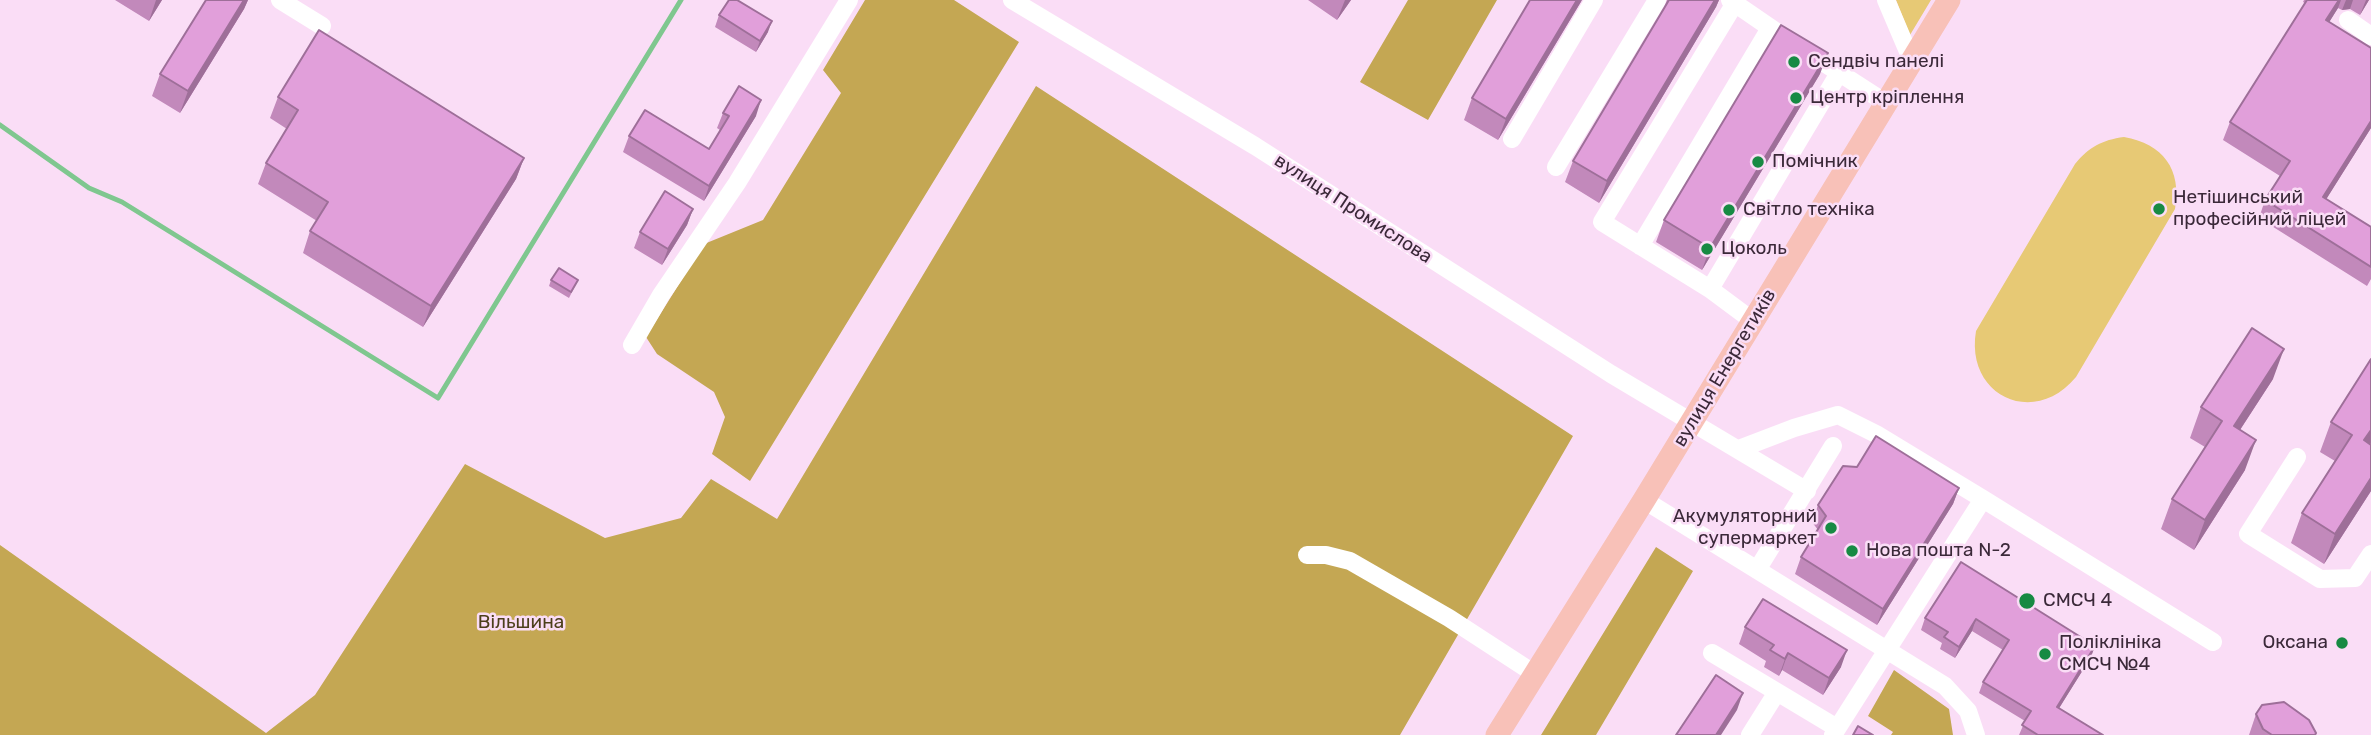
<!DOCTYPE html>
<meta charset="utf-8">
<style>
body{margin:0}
canvas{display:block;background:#faddf6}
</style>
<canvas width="2371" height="735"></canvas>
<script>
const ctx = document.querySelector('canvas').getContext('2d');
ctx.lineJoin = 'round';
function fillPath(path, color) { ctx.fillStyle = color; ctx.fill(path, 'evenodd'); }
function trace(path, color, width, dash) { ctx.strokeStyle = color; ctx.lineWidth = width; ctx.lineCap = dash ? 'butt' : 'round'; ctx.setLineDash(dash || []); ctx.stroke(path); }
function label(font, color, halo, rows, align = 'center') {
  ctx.font = font + ' Rubik,sans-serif'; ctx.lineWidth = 5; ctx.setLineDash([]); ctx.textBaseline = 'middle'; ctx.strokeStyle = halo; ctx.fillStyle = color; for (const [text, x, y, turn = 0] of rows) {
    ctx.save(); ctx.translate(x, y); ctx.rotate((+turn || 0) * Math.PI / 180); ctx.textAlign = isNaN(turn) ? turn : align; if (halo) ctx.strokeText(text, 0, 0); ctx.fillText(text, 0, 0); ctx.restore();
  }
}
const green = new Path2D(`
 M1896 0H1931L1910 35Z
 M2124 137C2163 144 2182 169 2175 209L2076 377C2034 428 1965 396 1976 331L2075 164C2089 147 2102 140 2124 137Z`);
const forest = new Path2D(`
 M865 0H954L1019 42 750 481 712 454 725 417 714 392 657 354 646 337 704 244 763 220 841 93 823 70Z
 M1408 0H1497L1428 120 1360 82Z
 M1036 86 1573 436 1400 735H0V545L266 733 315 695 465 464 605 538 681 518 711 479 777 519Z
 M1656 547 1693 571 1596 735H1541Z
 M1894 670 1949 709 1953 735H1891L1893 732 1868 716Z`);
const stream = new Path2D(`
 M0 125 89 188 122 202 438 398 681 0`);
const minor = new Path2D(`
 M280 0 322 26
 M1012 0 1255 146 1611 374 1807 491
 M1730 0 1778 33
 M1886 0 1912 61
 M1735 3 1602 222 1710 289 1753 321
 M2348 20 2371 36
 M1804 50 1886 103
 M1512 139 1594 0
 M1556 167 1657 0
 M1640 246 1770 28
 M1710 289 1839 73
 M632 345 661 295 737 183 849 0
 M1739 449 1794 428 1838 415 1876 434 1983 499 2213 642
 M2297 457 2248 534 2320 579 2355 578 2371 554
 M1644 500 1945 686 1968 711 1976 735
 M1307 555H1326L1350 561 1449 618 1535 674
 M1757 570 1833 446
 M1712 653 1837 728
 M1750 735 1777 692
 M1833 735 1983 499`);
const major = new Path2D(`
 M1497 735 1644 500 1949 0`);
const wall = new Path2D(`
 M115 0H162L149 21Z
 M206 0H248L244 9 180 113 152 96 160 74Z
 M1308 0H1351L1337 20Z
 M1582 0 1498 140 1464 120 1472 98Z
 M1667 0H1719L1716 7 1599 203 1565 182 1573 161 1664 8Z
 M2304 0H2369L2360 15 2350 9 2342 10 2338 8 2329 22 2371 48V128L2326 199 2371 227V279L2367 286 2259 218 2265 200 2280 176 2223 140 2230 122 2305 3 2303 2Z
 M719 15 768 32 756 52 715 27Z
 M1820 74 1702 270 1656 242 1664 220Z
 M278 97 524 158 516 179 423 327 303 253 310 231 317 221 258 184 266 163 287 129 270 118Z
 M723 113 756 116 704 201 623 152 629 136 709 149 720 130 717 128Z
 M693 209 687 225 662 265 634 248 640 232Z
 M551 280H578L569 298 549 286Z
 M2371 359V491L2324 564 2291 543 2302 513 2335 461 2320 452 2331 422Z
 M2273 379 2240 430 2245 470 2194 550 2161 529 2172 499 2205 447 2190 438 2201 407Z
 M1959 488 1953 504 1877 625 1795 574 1801 557 1818 530 1812 522 1818 505Z
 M1961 562 2091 657 2059 708 2102 735H2019L2025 721 1979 693 1983 682 2003 650 1972 631 1955 658 1940 649 1942 643 1921 630 1925 618Z
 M1745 627 1841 667 1823 695 1782 670 1779 676 1764 667 1766 661 1739 644Z
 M2256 714 2315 735H2249Z`);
const shadedWall = new Path2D(`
 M156 0H162L149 21Z
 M244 0H248L244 9 180 113 188 91Z
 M1345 0H1351L1337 20Z
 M1577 0H1582L1498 140 1506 119Z
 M1715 0H1719L1716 7 1599 203 1607 181Z
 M2339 0H2341L2338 8 2320 37 2326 20Z
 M2346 0H2353L2350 9 2342 10Z
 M2366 0H2369L2360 15Z
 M772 21 768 32 756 52 760 41Z
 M1828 53 1820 74 1702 270 1710 248Z
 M761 100 756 116 704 201 709 186Z
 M2371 121V128L2317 214 2323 197Z
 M524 158 516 179 423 327 431 306Z
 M693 209 687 225 662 265 668 249Z
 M2284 349 2273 379 2223 456 2234 426Z
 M2371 430V443L2353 470 2364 440Z
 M2256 440 2245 470 2194 550 2205 520Z
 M2371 478V491L2324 564 2335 534Z
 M1959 488 1953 504 1877 625 1883 609Z
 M1976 619 1972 631 1955 658 1959 647Z
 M2095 646 2091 657 2053 718 2057 707Z
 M1847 650 1841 667 1823 695 1829 678Z
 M1788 653 1782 670 1779 676 1785 659Z
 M1743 693 1737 710 1721 735H1716Z`);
const building = new Path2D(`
 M206 0H244L188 91 160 74Z
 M729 0H737L772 21 760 41 719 15Z
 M1530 0H1577L1506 119 1472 98Z
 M1669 0H1715L1607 181 1573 161Z
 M2307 0H2339L2326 20 2371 48V121L2323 197 2371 227V267L2265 200 2290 161 2230 122Z
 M1781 25 1828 53 1710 248 1664 220Z
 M319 30 524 158 431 306 310 231 328 202 266 163 298 110 278 97Z
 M739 86 761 100 709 186 629 136 645 110 709 149 729 116 723 113Z
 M665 191 693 209 668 249 640 232Z
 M559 268 578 280 571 292 551 280Z
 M2252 328 2284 349 2234 426 2256 440 2205 520 2172 499 2222 421 2201 407Z
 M2371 359V430L2364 440 2371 445V478L2335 534 2302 513 2352 435 2331 422Z
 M1876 436 1959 488 1883 609 1801 557 1826 516 1818 505 1843 466 1857 467Z
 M1961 562 2095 646 2057 707 2103 735H2038L2022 725 2031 711 1983 682 2009 640 1976 619 1959 647 1944 637 1948 632 1925 618Z
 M1763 599 1847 650 1829 678 1788 653 1785 659 1770 650 1774 645 1745 627Z
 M1716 675 1743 693 1716 735H1676Z
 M2284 702 2309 720 2316 733 2315 735H2272L2263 729 2256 714 2262 705Z
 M1858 726 1873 735H1853Z`);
const markers = [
 [1794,62,7,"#178a43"],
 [1796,98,7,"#178a43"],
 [1758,162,7,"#178a43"],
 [2159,209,7,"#178a43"],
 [1729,210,7,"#178a43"],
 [1707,249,7,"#178a43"],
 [1831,528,7,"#178a43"],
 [1852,551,7,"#178a43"],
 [2027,601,9,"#178a43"],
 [2342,643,7,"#178a43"],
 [2045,654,7,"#178a43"]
];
const poiNames = [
 ["Сендвіч панелі",1808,62],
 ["Центр кріплення",1810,98],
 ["Помічник",1772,162],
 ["Нетішинський",2173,198],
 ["професійний ліцей",2173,220],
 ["Світло техніка",1743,210],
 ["Цоколь",1721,249],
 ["Акумуляторний",1817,517,"right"],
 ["супермаркет",1817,539,"right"],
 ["Нова пошта N-2",1866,551],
 ["СМСЧ 4",2043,601],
 ["Поліклініка",2059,643],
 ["СМСЧ №4",2059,665],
 ["Оксана",2328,643,"right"]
];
const streetNames = [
 ["вулиця Промислова",1353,209,33],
 ["вулиця Енергетиків",1725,368,-59]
];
const parkNames = [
 ["Вільшина",521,623]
];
fillPath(green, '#e7c975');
fillPath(forest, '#c4a753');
trace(stream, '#7fc78f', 5);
trace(minor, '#fff', 18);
trace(major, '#f8c1b8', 23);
fillPath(wall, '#c289bb');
fillPath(shadedWall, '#9e6f99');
fillPath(building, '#e19fda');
trace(building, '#9e6f99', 2);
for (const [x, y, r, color] of markers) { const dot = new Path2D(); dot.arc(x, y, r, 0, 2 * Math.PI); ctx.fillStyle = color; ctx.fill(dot); trace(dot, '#faddf6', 2.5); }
label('19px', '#3b2939', '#faddf6', poiNames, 'left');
label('19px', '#3b2939', '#faddf6', streetNames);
label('19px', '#4c3f1b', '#faddf6', parkNames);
</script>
